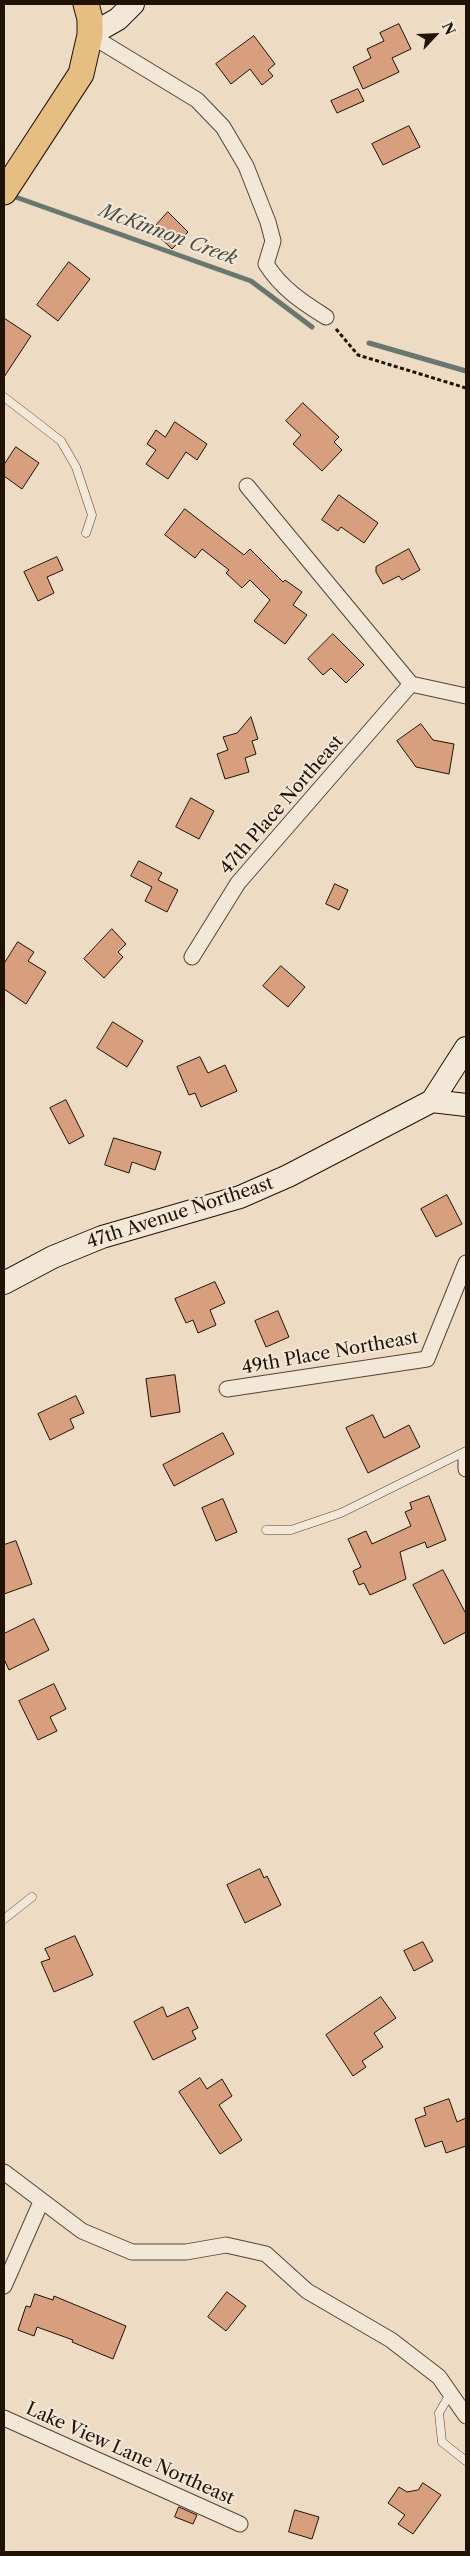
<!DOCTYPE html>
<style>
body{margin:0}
#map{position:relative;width:470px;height:2556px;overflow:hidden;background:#eddbc3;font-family:"Libre Caslon Text",serif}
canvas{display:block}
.frame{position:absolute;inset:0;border:5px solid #211206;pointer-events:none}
.north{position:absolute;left:410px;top:10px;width:50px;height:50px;-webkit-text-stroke:4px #f3e8d8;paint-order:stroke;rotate:65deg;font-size:14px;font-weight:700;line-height:20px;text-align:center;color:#211206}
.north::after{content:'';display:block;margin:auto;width:18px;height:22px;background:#211206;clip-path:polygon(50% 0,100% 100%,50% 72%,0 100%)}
</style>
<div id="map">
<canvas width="470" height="2556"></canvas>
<div class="frame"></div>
<div class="north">N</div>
</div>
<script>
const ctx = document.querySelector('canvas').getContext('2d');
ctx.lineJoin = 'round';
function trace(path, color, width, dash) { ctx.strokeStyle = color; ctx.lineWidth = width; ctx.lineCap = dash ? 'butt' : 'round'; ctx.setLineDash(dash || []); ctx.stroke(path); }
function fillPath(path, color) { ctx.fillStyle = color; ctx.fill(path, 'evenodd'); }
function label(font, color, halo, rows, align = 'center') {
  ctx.font = font + ' "Libre Caslon Text",serif'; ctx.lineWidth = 4; ctx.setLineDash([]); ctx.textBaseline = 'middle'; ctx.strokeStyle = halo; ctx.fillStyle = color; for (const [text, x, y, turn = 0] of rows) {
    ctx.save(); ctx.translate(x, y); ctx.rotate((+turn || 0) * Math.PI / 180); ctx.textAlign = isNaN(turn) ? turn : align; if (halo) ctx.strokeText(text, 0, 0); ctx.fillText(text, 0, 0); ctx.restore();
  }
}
const stream = new Path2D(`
 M10 195 251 281 312 327
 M369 343 466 371`);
const building = new Path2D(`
 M399 24 411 49 392 58 399 72 363 89 353 67 371 58 367 49 384 41 380 33Z
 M254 36 275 64 268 70 273 76 262 85 250 69 231 84 216 64Z
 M358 89 364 101 337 113 331 101Z
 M409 126 420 147 383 165 372 144Z
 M168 212 188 232 172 249 152 230Z
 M69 262 90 279 58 321 37 305Z
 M4 318 31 336 4 377Z
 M303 403 339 437 334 442 342 450 322 471 293 444 301 435 286 421Z
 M175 422 207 444 197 460 186 452 168 479 146 464 156 450 147 444 156 430 165 437Z
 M16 447 39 463 22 489 4 476V465Z
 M339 495 378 523 364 543 341 527 338 531 322 520Z
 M185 509 244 555 250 549 283 582 285 580 302 592 293 605 307 615 285 644 254 621 270 600 250 580 242 588 226 573 229 570 202 549 195 558 165 535Z
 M409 549 420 570 402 580 399 576 383 584 376 572V567Z
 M57 557 63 570 47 577 54 593 38 601 24 572Z
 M333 634 364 665 346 683 331 668 323 675 308 659Z
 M251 717 258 739 252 741 256 754 245 758 249 772 225 779 217 754 228 750 223 737 237 733Z
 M421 724 433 740 454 744 449 774 416 767 397 741Z
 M191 798 214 811 199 839 176 827Z
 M139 861 162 873 158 880 178 890 167 912 145 901 152 887 131 876Z
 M335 884 348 890 339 910 326 904Z
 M112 929 126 944 118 952 123 957 104 978 84 959Z
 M18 942 34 952 28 961 46 972 26 1004 4 989V964Z
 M281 966 305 987 288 1007 263 986Z
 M113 1022 143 1041 127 1067 97 1048Z
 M200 1057 208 1073 225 1065 237 1091 201 1107 195 1093 189 1095 177 1067Z
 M66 1100 84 1136 69 1144 50 1108Z
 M114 1138 161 1152 155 1170 132 1162 129 1173 105 1165Z
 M447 1195 462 1224 436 1237 421 1209Z
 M215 1282 225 1303 210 1310 216 1325 198 1333 193 1320 186 1323 175 1299Z
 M278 1311 289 1337 266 1347 255 1321Z
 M175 1375 180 1412 151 1417 146 1379Z
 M76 1396 84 1413 70 1419 74 1428 50 1440 38 1414Z
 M373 1415 384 1438 409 1425 420 1447 368 1473 346 1428Z
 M223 1433 234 1454 174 1486 163 1465Z
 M429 1496 446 1540 427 1548 425 1542 400 1552 406 1579 370 1595 364 1583 359 1585 353 1571 361 1567 348 1539 366 1531 372 1544 411 1526 405 1512 412 1509 410 1503Z
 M223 1499 237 1532 216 1541 202 1508Z
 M16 1541 32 1584 4 1594V1545Z
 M443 1570 466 1614V1632L444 1644 413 1585Z
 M34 1619 49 1650 9 1670 4 1659V1634Z
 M54 1684 66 1709 50 1717 57 1731 38 1740 19 1701Z
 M260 1869 264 1878 267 1876 281 1905 245 1923 227 1885Z
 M75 1936 93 1975 54 1992 41 1962 50 1959 45 1949Z
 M423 1942 433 1961 414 1971 404 1951Z
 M381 1997 396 2018 374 2033 383 2047 362 2061 366 2067 353 2076 326 2035Z
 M163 2007 167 2017 188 2007 198 2028 192 2031 196 2039 153 2060 134 2022Z
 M200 2078 207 2089 222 2079 232 2096 219 2105 242 2140 220 2154 179 2092Z
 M449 2099 457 2122 466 2118V2146L446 2153 442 2141 425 2147 415 2119 426 2115 424 2108Z
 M227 2292 246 2306 226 2331 208 2317Z
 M35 2294 53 2300 54 2296 126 2326 113 2359 72 2342 73 2340 37 2327 34 2336 18 2330 26 2306 30 2307Z
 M423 2483 441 2495 413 2534 398 2524 405 2515 388 2503 399 2487 407 2492 418 2490Z
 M179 2507 197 2515 193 2524 175 2517Z
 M295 2510 319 2517 312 2539 289 2532Z`);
const path = new Path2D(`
 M336 329 358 355 466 388`);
const lane = new Path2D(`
 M4 397 61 441 76 467 92 515 86 533
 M266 1530H291L341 1513 466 1451
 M4 1919 32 1897
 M450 2394 439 2413 442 2442 466 2461`);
const street = new Path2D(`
 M90 35 197 100 223 127 246 166 268 222 273 241 266 264C281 288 302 302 326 317
 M411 684 466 696
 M192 957 238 883 411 684 247 486
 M227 1389 427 1359 466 1263
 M466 1457V1469
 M4 2172 82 2231 132 2252H186L226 2245 266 2254 307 2291 391 2340 439 2377 466 2416
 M4 2286 41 2202
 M4 2418 240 2524`);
const secondary = new Path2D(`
 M90 35 118 19 133 4
 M432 1101 466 1105
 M4 1283 53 1257 102 1237 240 1197 288 1176 432 1101 466 1048`);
const primary = new Path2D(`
 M4 192 81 74 90 35V19L86 4`);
const streetNames = [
 ["47th Place Northeast",282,805,-49],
 ["47th Avenue Northeast",180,1213,-18],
 ["49th Place Northeast",330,1353,-10],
 ["Lake View Lane Northeast",130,2454,24]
];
const waterNames = [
 ["McKinnon Creek",168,235,20]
];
trace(stream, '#6a7771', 5);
fillPath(building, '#d89f7e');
trace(building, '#211206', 1);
trace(lane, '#544435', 9);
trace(street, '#544435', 17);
trace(secondary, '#211206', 24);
trace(primary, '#211206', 27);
trace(path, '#211206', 3, [4, 2.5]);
trace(lane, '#f3e8d8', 8);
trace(street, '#f3e8d8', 15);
trace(secondary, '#f3e8d8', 22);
trace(primary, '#e6be82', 25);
label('18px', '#211206', '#f3e8d8', streetNames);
label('italic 19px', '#4b4d44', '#f3e8d8', waterNames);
</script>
